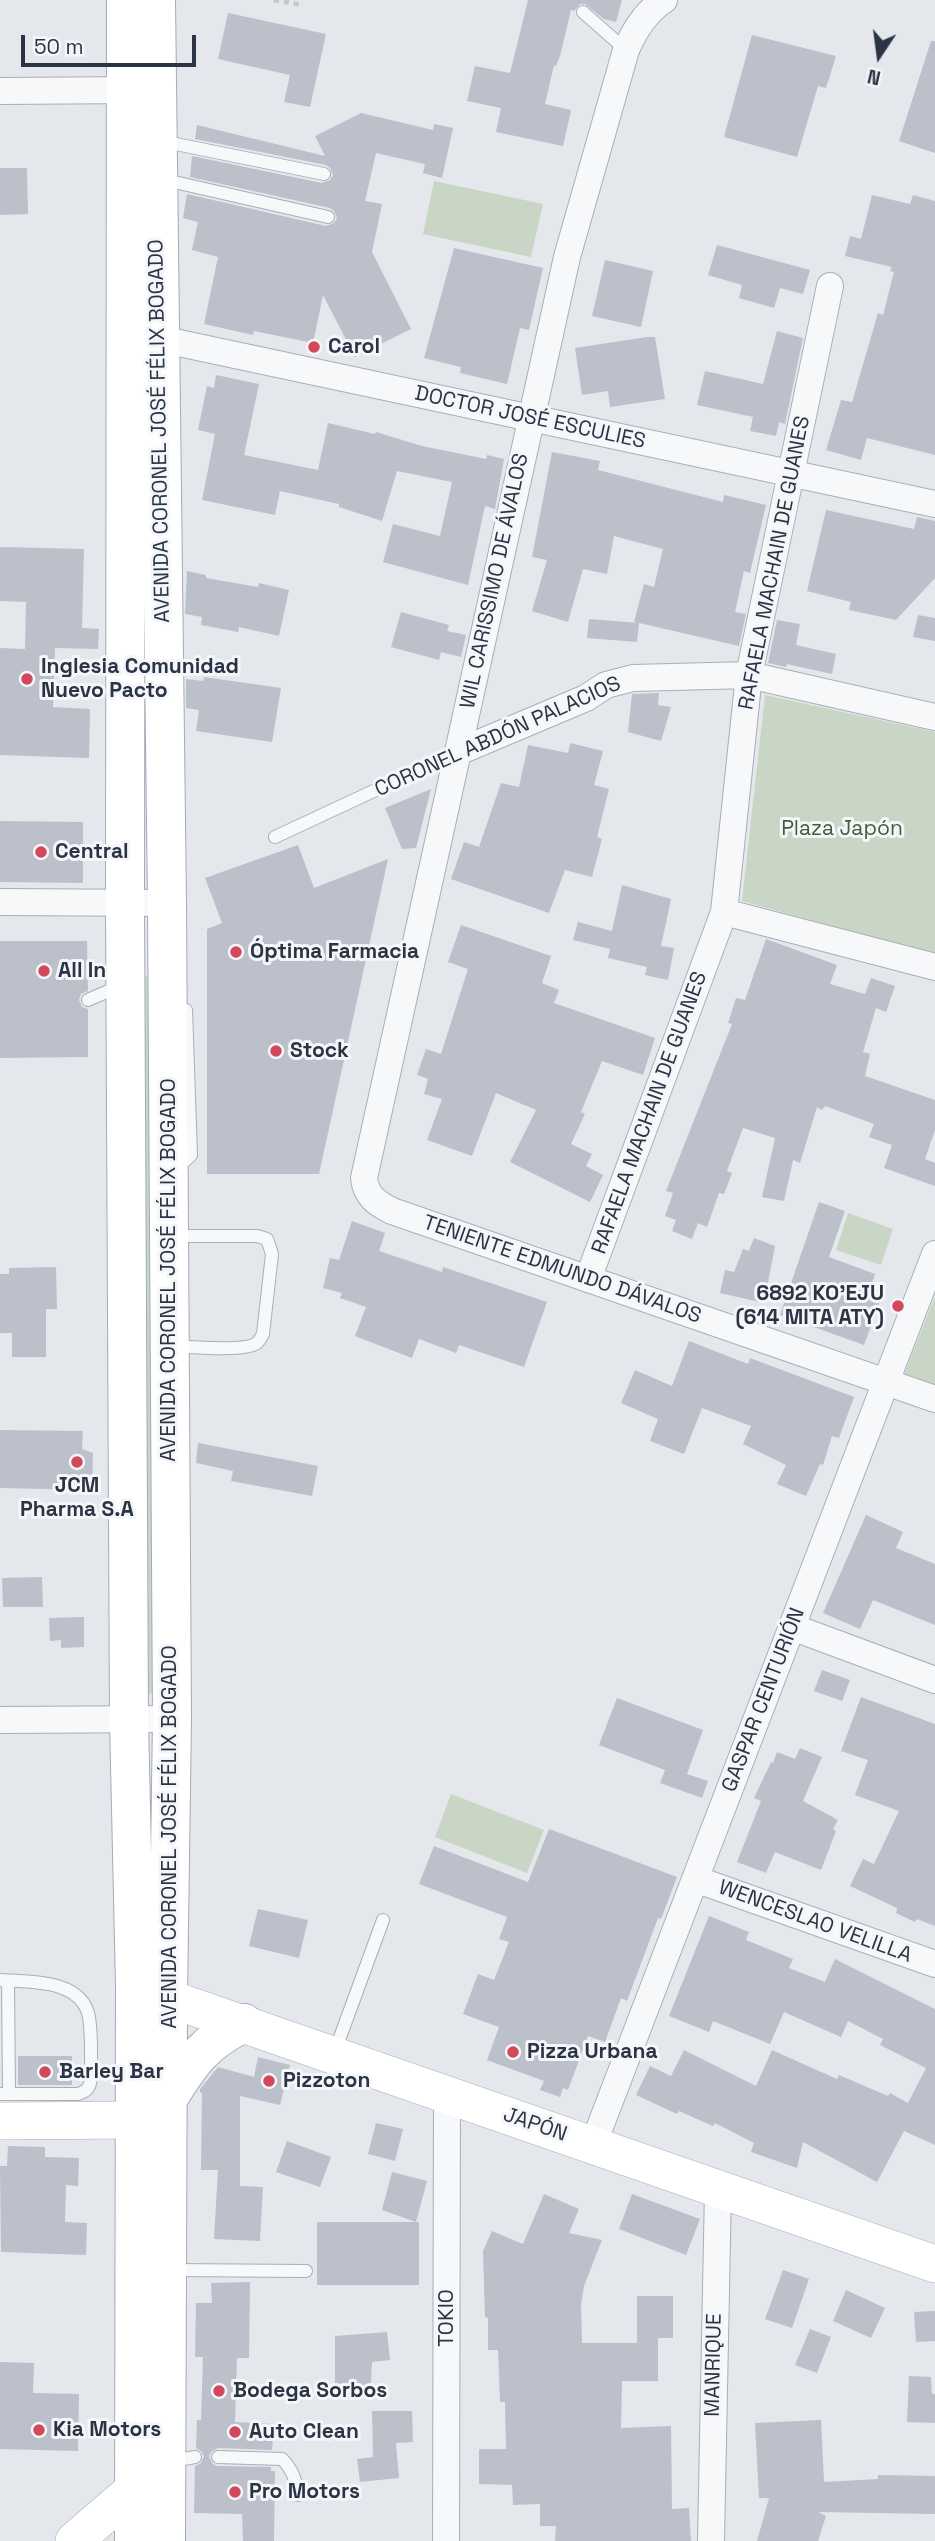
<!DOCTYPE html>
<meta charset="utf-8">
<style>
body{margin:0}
#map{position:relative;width:935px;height:2541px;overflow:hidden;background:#e4e7ec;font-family:"Space Grotesk",sans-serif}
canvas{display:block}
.north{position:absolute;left:844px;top:21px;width:70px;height:70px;-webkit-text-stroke:5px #f4f6f9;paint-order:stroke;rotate:193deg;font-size:19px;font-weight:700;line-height:28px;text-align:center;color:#2b3445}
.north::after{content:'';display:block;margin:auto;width:24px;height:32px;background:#2b3445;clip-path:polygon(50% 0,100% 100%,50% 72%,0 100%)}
.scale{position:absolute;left:21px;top:35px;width:175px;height:32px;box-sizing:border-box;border:4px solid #2b3445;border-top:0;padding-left:9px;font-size:21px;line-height:24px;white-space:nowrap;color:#2b3445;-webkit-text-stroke:5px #f4f6f9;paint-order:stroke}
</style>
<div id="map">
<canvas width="935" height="2541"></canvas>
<div class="north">N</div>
<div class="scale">50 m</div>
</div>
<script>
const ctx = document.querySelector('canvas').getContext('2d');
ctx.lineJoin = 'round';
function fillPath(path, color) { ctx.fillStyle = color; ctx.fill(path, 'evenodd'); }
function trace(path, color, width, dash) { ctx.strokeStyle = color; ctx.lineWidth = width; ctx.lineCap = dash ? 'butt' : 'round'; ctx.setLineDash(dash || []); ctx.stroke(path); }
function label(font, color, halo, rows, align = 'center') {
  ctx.font = font + ' "Space Grotesk",sans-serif'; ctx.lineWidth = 6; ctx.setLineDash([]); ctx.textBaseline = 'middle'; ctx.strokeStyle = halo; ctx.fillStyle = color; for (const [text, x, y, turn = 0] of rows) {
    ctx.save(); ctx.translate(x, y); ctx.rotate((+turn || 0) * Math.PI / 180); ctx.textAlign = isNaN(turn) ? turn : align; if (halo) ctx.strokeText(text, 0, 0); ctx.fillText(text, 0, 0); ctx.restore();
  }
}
const green = new Path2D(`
 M434 181 543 204 531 257 423 234Z
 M765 695 935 732V955L742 901Z
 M147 976 149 979 153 1691 151 1694 147 1693 144 977Z
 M848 1213 893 1229 881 1265 836 1250Z
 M935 1296V1385L904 1375Z
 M451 1794 544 1830 527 1873 435 1837Z`);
const building = new Path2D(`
 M528 0H622L616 22 604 19 585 4H580L574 11 571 10 560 56 556 66 554 65 545 104 571 110 563 146 496 132 501 108 467 101 475 66 510 73Z
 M228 13 326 34 310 107 284 102 290 75 218 59Z
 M752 35 836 56 826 88 818 86 797 157 724 137Z
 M931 41H935V153L899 141Z
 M361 113 433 130 434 124 453 128 442 178 423 173 425 164 376 153 365 201 382 204 372 252 411 329 355 357 323 295 313 343 254 331 253 335 204 324 218 257 192 250 198 222 183 218 187 194 326 226 334 223 337 218 334 211 330 208 190 177 192 156 322 183 330 180 333 175 330 168 326 165 195 139 197 125 325 156 315 136Z
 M0 168H27L28 214 0 215Z
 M872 195 910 204 913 195 935 201V455L867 438 861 460 826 450 841 400 852 402 878 313 883 315 894 272 890 271 892 267 845 256 850 236 861 239Z
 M717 245 810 270 803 294 780 288 774 308 739 298 742 285 708 275Z
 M454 248 543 268 529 330 520 328 507 384 460 373 461 367 424 358Z
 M605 260 653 271 641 327 592 316Z
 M777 331 803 338 785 424 779 422 776 436 750 431 753 417 697 405 705 371 763 384Z
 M647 337H655L665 399 610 407 608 391 582 395 575 348Z
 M216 375 259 384 244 455 318 470 328 423 375 434 376 432 422 446 486 459 487 455 504 459 495 509 485 506 468 585 383 562 393 524 440 536 452 482 397 471 382 521 339 507V504L280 491 275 515 202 500 215 434 198 430 207 386 214 388Z
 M552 452 600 461 598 470 723 502 724 495 766 505 750 573 744 571 735 612 746 614 739 646 639 623 637 642 587 638 589 619 638 623 634 622 644 584 654 587 663 549 614 536 607 574 583 569 568 622 532 611 547 560 532 557Z
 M826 510 914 529 917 517 935 521V578L896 620 849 610 851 602 807 591Z
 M0 547 84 549 82 628 99 629 98 649 55 648 53 707 90 709 89 758 0 755V648L25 649 26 602 0 601Z
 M187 571 206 575V578L258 587 259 583 289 590 279 636 239 627 238 632 201 625 202 617 185 614Z
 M401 612 449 625 447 631 466 635 461 657 441 652 439 660 391 647Z
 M918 615 935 618V641L913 637Z
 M777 620 800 624 796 645 836 654 832 674 787 664 786 667 768 663Z
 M204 677 281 688 272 742 196 731 199 710 186 708V679L203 681Z
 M659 693 658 705 671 707 661 741 628 732 632 694Z
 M570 743 603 751 594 785 609 789 597 837 602 839 592 877 565 870 549 913 451 879 464 842 479 847 501 783 519 787 528 745 568 753Z
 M431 789 416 848 402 849 385 808Z
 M0 821 83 822V883L0 882Z
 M298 845 314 888 388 859 319 1174H207V929L222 923 205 878Z
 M622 885 671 899 661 946 674 948 668 980 645 975 647 967 608 958 610 949 573 940 578 922 612 931Z
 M461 925 551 956 542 983 559 990 554 1003 655 1038 643 1075 602 1061 581 1112 585 1114 571 1144 592 1154 586 1166 603 1175 590 1202 510 1162 536 1110 496 1093 472 1156 427 1140 442 1099 424 1094 428 1079 417 1075 426 1049 441 1054 468 969 448 962Z
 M766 939 837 965 830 984 865 994 871 978 895 986 886 1012 876 1008 863 1052 870 1054 865 1076 935 1100V1130L925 1159 935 1163V1186L884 1168 892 1145 869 1137 874 1124 825 1106 822 1110 817 1107 800 1163 793 1160 784 1201 762 1197 775 1138 743 1128 727 1171 732 1173 724 1194 719 1193 707 1227 698 1223 692 1239 672 1231 676 1220 665 1216 673 1193 666 1191 732 1024 728 1023 736 998 745 1000Z
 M0 941H87L88 991 81 994 79 1000 82 1007 88 1009V1057L0 1058Z
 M819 1202 845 1211 829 1257 875 1274 870 1289 883 1293 864 1345 780 1315Z
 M352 1221 385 1233 379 1251 442 1272 443 1267 547 1302 524 1367 459 1345 456 1353 419 1339 412 1358 355 1336 366 1307 340 1298 342 1293 323 1288 330 1258 339 1260Z
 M754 1238 775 1246 764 1303 720 1293 725 1270 734 1272 743 1249 749 1251Z
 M56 1267 57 1309H46V1357H12V1333H0V1274H9V1268Z
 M689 1341 748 1364 750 1358 854 1397 839 1438 832 1436 823 1465 820 1464 806 1496 777 1484 786 1465 743 1444 751 1426 702 1408 684 1454 650 1441 658 1419 621 1403 635 1370 672 1386Z
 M0 1430 83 1431 82 1449 93 1453 92 1490 0 1488Z
 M198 1443 318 1466 312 1496 231 1481 233 1471 196 1463Z
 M866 1515 903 1532 896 1548 935 1564V1625L873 1600 860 1629 823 1613Z
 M42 1577 43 1607H3L2 1578Z
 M84 1617V1647L61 1648V1640L50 1641 49 1618Z
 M822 1670 850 1680 842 1701 814 1691Z
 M861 1697 935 1724V1926L917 1919 915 1922 896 1913 897 1908 850 1886 863 1859 874 1864 899 1811 855 1795 868 1760 841 1751Z
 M617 1698 703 1730 687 1774 708 1781 702 1798 660 1783 665 1770 599 1745Z
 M800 1748 822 1757 803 1801 838 1820 833 1829 836 1831 821 1870 775 1852 766 1873 737 1862 761 1801 754 1798 771 1762 773 1763 777 1752 795 1759Z
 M549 1829 677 1877 661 1919 658 1918 627 2001 621 1998 605 2042 588 2036 568 2090 563 2088 560 2097 540 2090 544 2081 487 2060 499 2027 463 2014 478 1974 494 1980 509 1942 499 1939 507 1917 419 1884 434 1846 528 1882Z
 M258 1909 308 1920 299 1958 249 1946Z
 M709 1916 749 1932 746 1940 793 1959 789 1968 825 1982 835 1959 935 2009V2145L904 2131 877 2182 803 2142 797 2168 751 2152 754 2143 715 2123 713 2126 679 2111 677 2114 636 2095 650 2066 671 2076 684 2050 756 2086 772 2050 837 2079 839 2075 888 2096 890 2093 908 2103 926 2068 880 2045 883 2039 848 2021 841 2037 784 2012 770 2044 713 2021 709 2032 669 2016Z
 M18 2056H72V2085H18Z
 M258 2057 290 2065 280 2105 240 2096V2186L263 2187 260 2241 214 2239 218 2170H201L202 2093 200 2092V2089L218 2067 254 2077Z
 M376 2123 403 2129 395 2161 368 2154Z
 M287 2141 331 2157 320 2187 276 2172Z
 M8 2146 45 2147V2157L79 2158 78 2186 66 2185 65 2222 87 2223 86 2255 1 2252 0 2166H7Z
 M392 2172 427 2181 416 2222H419V2285H317V2222H416L382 2210Z
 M544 2194 579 2209 569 2233 602 2240 584 2286 581 2305 582 2343H637V2296H673V2338H658V2381H622L621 2428 671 2426 672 2509 689 2508 691 2541H555L556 2526H540V2504L513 2505 512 2485 479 2484V2449H506L505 2402H500L498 2350H488V2318L485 2317 483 2251 492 2231 523 2244Z
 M632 2194 700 2219 686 2255 619 2229Z
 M783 2270 809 2279 792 2328 765 2319Z
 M250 2282 249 2358H237L235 2422 274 2424 272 2450 218 2448 211 2452 209 2457 213 2464 217 2466 271 2467V2471H275L274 2541H243L242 2514 194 2513 195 2466 201 2463 204 2456 201 2451 196 2448 197 2420H201L203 2357H195L196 2303H212L211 2283Z
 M846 2290 885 2308 871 2338 833 2321Z
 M935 2311V2341L916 2342 914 2312Z
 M810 2329 831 2337 817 2373 795 2365Z
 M387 2332 390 2360 372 2362 370 2398 335 2396V2336Z
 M0 2362 34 2363 33 2393 79 2394 78 2451 0 2449Z
 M909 2376 931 2377 932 2394H935V2423L907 2422Z
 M372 2411H412L413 2442 396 2443 399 2478 360 2482 357 2459 373 2457Z
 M821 2420 824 2482 878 2479V2475L935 2476V2514L818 2512 826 2516 818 2541H757L769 2498H759L755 2423Z`);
const path = new Path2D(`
 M274 0 303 5`);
const lane = new Path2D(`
 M583 12 626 50
 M161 141 324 174
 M161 179 328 217
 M275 837 455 753
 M88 1000 120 986
 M175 1170 191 1155 186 1010
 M173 1236H257L267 1239 272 1254 263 1334C261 1338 260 1340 257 1343 245 1352 191 1347 174 1346
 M0 1980C29 1982 82 1979 89 2017 92 2037 91 2058 91 2078 90 2088 87 2091 78 2094H0
 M8 1981 9 2094
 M335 2051 383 1920
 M171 2270 306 2271
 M218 2457 282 2459C293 2470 296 2481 298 2495
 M172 2461 195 2457`);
const street = new Path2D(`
 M664 0C647 11 634 31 626 50L567 257 364 1178C366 1196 376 1203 392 1211L935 1399
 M0 91 141 90
 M146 336 935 504
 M458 752 586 698 606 685 633 678 749 675 935 717
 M0 902 167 903
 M724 912 935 967
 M588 1279 724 912 749 675 830 286
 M792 1627 935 1680
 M0 1720 172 1719
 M695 1879 935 1964
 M593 2145 935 1254
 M446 2541 447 2094
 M711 2541 718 2189`);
const secondary = new Path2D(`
 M139 1988 935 2264
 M0 2121 135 2120
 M74 2541 153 2473`);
const primary = new Path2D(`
 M126 0 125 904 129 1720 135 1986 134 2541
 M156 0 167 903 172 1719 168 1997 166 2541
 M168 2099C190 2063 204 2042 244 2023`);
const markers = [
 [314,347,7,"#d1495b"],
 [27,679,7,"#d1495b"],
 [41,852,7,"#d1495b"],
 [236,952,7,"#d1495b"],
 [44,971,7,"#d1495b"],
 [276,1051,7,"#d1495b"],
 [898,1306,7,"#d1495b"],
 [77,1462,7,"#d1495b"],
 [513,2052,7,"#d1495b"],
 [45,2072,7,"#d1495b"],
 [269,2081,7,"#d1495b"],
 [219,2391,7,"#d1495b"],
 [39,2430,7,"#d1495b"],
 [235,2432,7,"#d1495b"],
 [235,2492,7,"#d1495b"]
];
const poiNames = [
 ["Carol",328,347],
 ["Inglesia Comunidad",41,667],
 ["Nuevo Pacto",41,691],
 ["Central",55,852],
 ["Óptima Farmacia",250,952],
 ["All In",58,971],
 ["Stock",290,1051],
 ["6892 KO'EJU",884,1294,"right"],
 ["(614 MITA ATY)",884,1318,"right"],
 ["JCM",77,1486,"center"],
 ["Pharma S.A",77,1510,"center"],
 ["Pizza Urbana",527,2052],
 ["Barley Bar",59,2072],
 ["Pizzoton",283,2081],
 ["Bodega Sorbos",233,2391],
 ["Kia Motors",53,2430],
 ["Auto Clean",249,2432],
 ["Pro Motors",249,2492]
];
const streetNames = [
 ["DOCTOR JOSÉ ESCULIES",530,418,12],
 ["AVENIDA CORONEL JOSÉ FÉLIX BOGADO",160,431,-91],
 ["RAFAELA MACHAIN DE GUANES",775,563,-79],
 ["WIL CARISSIMO DE ÁVALOS",495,581,-78],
 ["CORONEL ABDÓN PALACIOS",498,737,-24],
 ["RAFAELA MACHAIN DE GUANES",650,1113,-70],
 ["AVENIDA CORONEL JOSÉ FÉLIX BOGADO",169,1270,-90],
 ["TENIENTE EDMUNDO DÁVALOS",562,1270,19],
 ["GASPAR CENTURIÓN",764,1700,-69],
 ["AVENIDA CORONEL JOSÉ FÉLIX BOGADO",170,1837,-90],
 ["WENCESLAO VELILLA",815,1922,20],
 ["JAPÓN",535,2125,19],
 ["TOKIO",447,2318,-90],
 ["MANRIQUE",714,2365,-89]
];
const parkNames = [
 ["Plaza Japón",842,829]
];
fillPath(green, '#c9d6c5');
fillPath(building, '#bbc0ca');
trace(lane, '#a9aeb7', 14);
trace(street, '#a9aeb7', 28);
trace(secondary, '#a9aeb7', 38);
trace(primary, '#a3abb8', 40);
trace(path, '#c2c5cb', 4.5, [5, 5]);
trace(lane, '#f7f8fa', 12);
trace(street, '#f7f8fa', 26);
trace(secondary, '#fff', 37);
trace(primary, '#fff', 38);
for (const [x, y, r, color] of markers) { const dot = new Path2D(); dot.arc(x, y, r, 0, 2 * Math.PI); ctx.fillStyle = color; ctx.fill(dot); trace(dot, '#f4f6f9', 2.5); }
label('bold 21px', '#2b3445', '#f4f6f9', poiNames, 'left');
label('21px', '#2b3445', '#f4f6f9', streetNames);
label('21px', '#3f6138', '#f4f6f9', parkNames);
</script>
